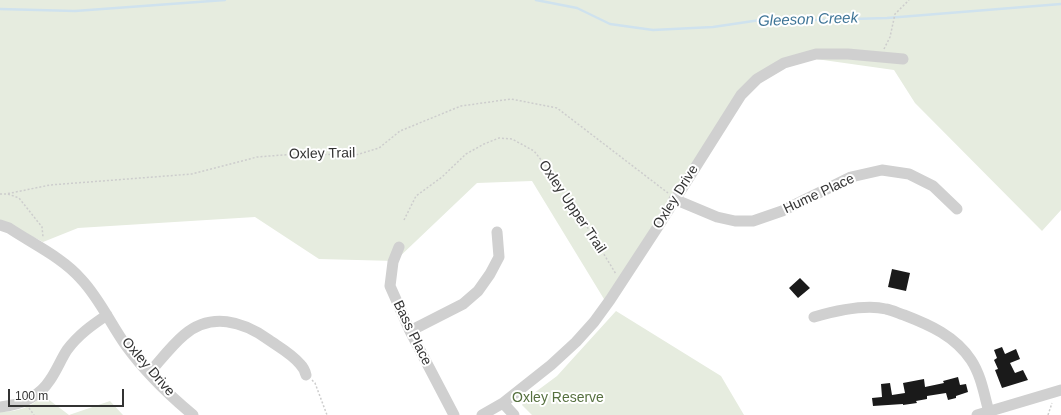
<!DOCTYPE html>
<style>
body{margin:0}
#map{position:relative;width:1061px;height:415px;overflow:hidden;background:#fff;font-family:Arial,sans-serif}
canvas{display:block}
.scale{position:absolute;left:8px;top:389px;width:116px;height:18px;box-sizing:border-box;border:2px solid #333;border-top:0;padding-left:5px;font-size:12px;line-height:14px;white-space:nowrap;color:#333;-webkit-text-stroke:3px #fff;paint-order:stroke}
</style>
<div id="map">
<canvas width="1061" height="415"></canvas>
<div class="scale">100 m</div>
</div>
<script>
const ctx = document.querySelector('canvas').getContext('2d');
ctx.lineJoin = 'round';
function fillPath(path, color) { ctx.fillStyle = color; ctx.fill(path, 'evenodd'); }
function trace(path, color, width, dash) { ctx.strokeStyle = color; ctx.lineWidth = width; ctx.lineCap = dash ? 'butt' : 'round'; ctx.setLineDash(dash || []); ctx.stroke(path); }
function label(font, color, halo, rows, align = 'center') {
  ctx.font = font + ' Arial,sans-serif'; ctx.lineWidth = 4; ctx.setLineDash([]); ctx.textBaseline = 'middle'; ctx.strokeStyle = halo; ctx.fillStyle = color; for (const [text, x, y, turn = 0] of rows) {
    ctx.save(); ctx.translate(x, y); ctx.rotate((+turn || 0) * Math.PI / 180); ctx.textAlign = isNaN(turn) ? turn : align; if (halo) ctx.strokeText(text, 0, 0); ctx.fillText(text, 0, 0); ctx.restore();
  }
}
const green = new Path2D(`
 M0 0H1061V210L1042 231 915 103 894 70 816 59 780 68 743 91 607 304 532 181 477 183 395 261 319 259 255 217 78 228 43 242 7 223 0 222Z
 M616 311 721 376 744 415H532L522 405 526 399 557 376Z
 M44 396 69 415 110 401 123 415H0V412C19 412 29 407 44 396Z`);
const stream = new Path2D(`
 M536 0 577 8 610 24 653 30 713 27 767 19 818 20 887 18 1061 4
 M0 9 75 11 225 0`);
const building = new Path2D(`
 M892 269 910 273 906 291 888 287Z
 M800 278 810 288 798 298 789 288Z
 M1002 347 1005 354 1016 349 1020 359 1010 363 1015 373 1023 370 1028 380 1002 388 995 370 998 369 994 360 997 358 994 350Z
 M958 377 960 385 966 384 968 392 956 396V398L948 400 946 393 927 396V399L916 401 917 403 903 405V404L873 406 872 398 882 397 881 384 890 383 892 395 905 393 903 383 924 379 925 387 944 383 943 381Z`);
const path = new Path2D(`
 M884 49 890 37 895 14 909 0
 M0 194H6L50 185 192 174 257 157 296 154 356 155 379 148 400 131 461 106 511 99 557 108 668 193
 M8 194 19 198 42 227 43 237
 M404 220 416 196 442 177 466 154 484 144 499 138 512 139 534 151 562 186 616 274
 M312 380 315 383 327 415
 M29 408 34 415
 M1048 415 1052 403`);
const minor = new Path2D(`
 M674 199 717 217 735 221H753L782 211 851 177 882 170 909 174 933 186 957 209
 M0 225 9 228C33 244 63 258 81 279 100 299 111 325 127 347 146 373 169 395 193 415
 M399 247 393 262 390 286 410 331 454 415
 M814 317C835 311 865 304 886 309 892 310 898 313 904 315 930 325 955 336 971 360 981 375 984 394 989 412
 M410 331 463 304 478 291 490 274 499 257 497 232
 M149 373C160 361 171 346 184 335 211 312 243 321 269 340 279 347 292 354 300 364 303 367 305 371 306 375
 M503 403 514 415
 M0 407C20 405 39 397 50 380 57 370 61 359 67 350 78 335 92 325 107 315
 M482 415 503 403 551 365 576 342 594 322 610 300 659 225 741 95 757 79 784 63 816 54H848L903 59
 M977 415 1061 390`);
const streetNames = [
 ["Oxley Trail",322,154,-1],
 ["Hume Place",819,194,-25],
 ["Oxley Drive",676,197,-58],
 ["Oxley Upper Trail",572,207,56],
 ["Bass Place",412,333,64],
 ["Oxley Drive",148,367,49]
];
const parkNames = [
 ["Oxley Reserve",558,398]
];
const waterNames = [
 ["Gleeson Creek",808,20,-2]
];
fillPath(green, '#e6ecdf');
trace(stream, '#cfe2ee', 2.5);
fillPath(building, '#1a1a1a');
trace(path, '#cdcdcd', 1.5, [2, 2]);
trace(minor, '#d0d0d0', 11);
label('14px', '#333', '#fff', streetNames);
label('14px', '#56703f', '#fff', parkNames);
label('italic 15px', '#3f7597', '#fff', waterNames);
</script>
